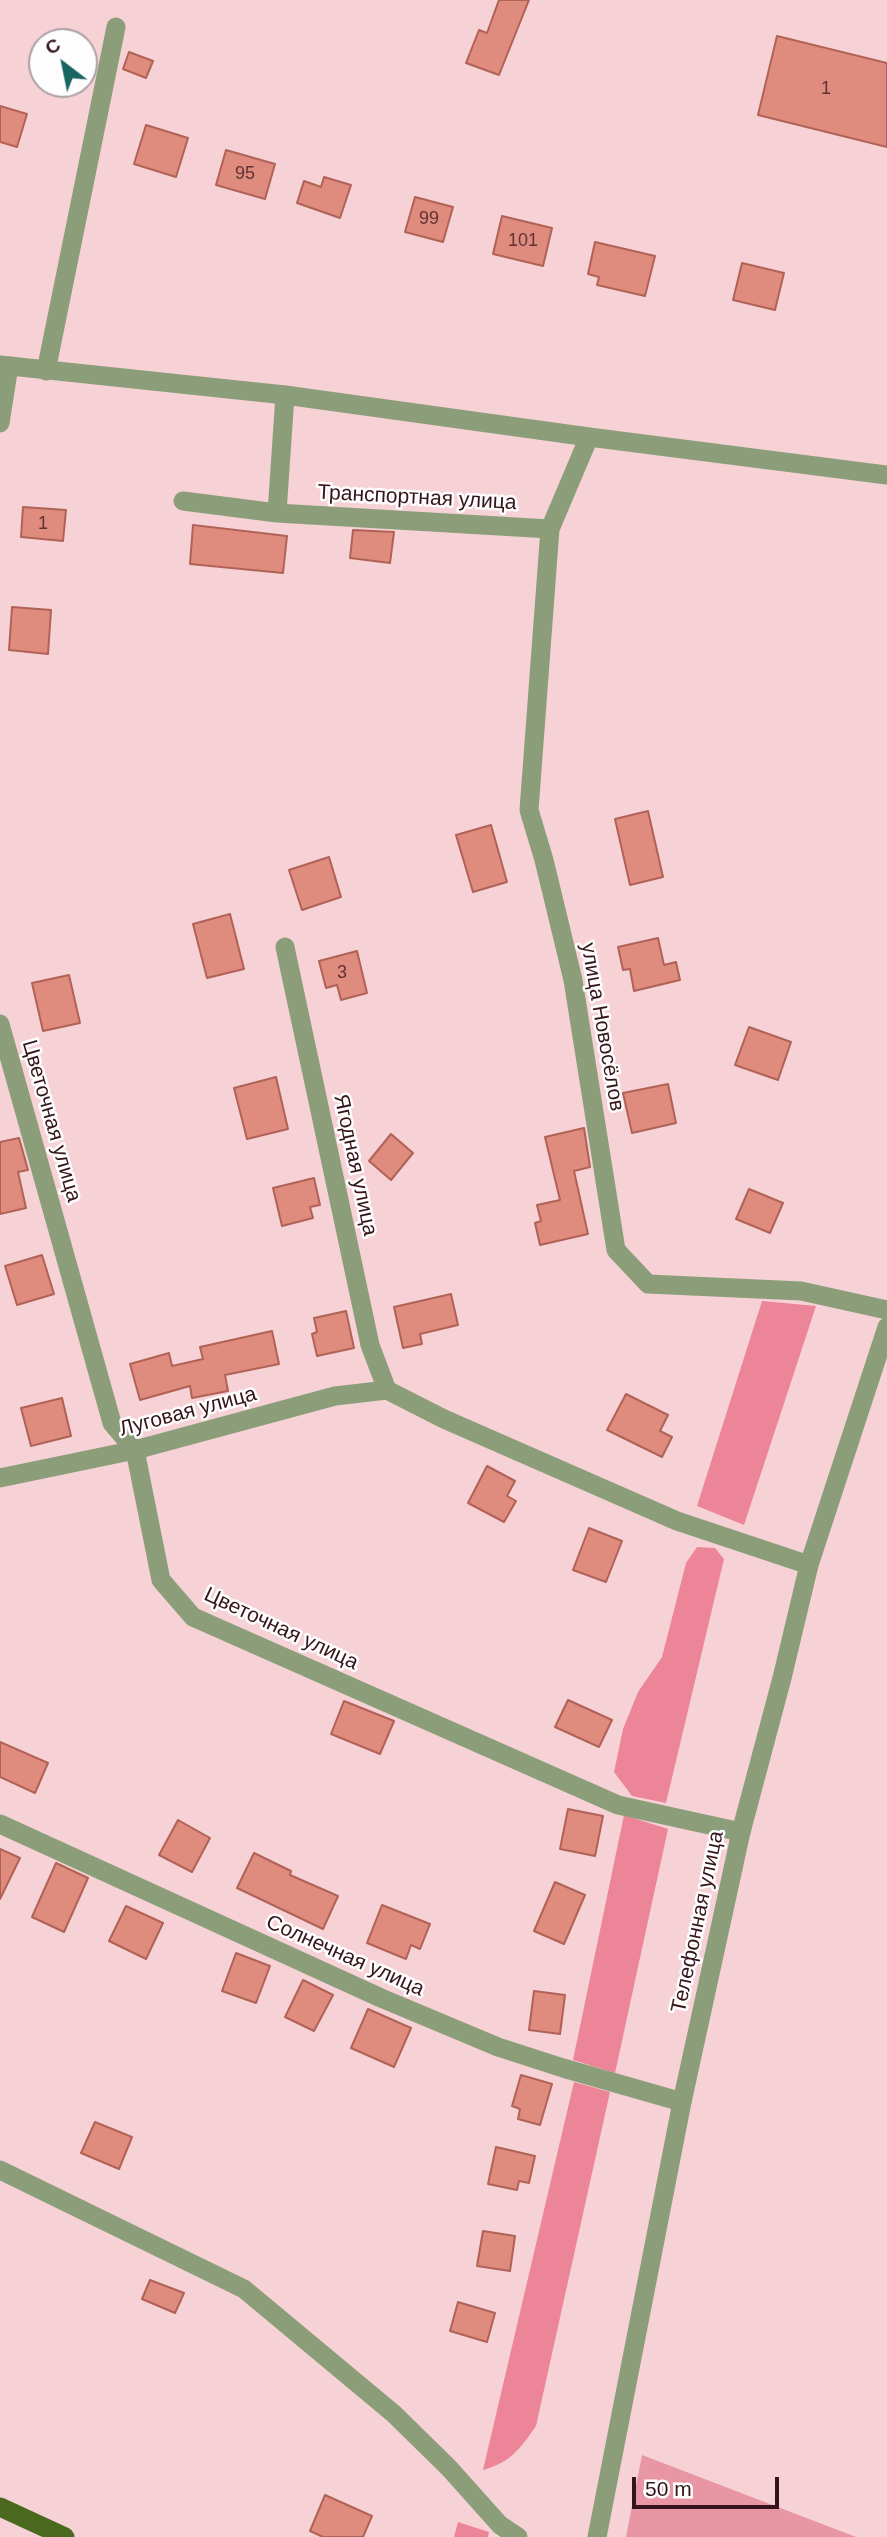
<!DOCTYPE html>
<meta charset="utf-8">
<style>
body{margin:0}
#map{position:relative;width:887px;height:2537px;overflow:hidden;background:#f6d2d6;font-family:Helvetica,sans-serif}
canvas{display:block}
.north{position:absolute;left:28px;top:28px;width:70px;height:70px;box-sizing:border-box;background:#fdfdfd;border:2px solid #ada0a3;border-radius:50%;rotate:328deg;font-size:19px;font-weight:700;line-height:28px;text-align:center;color:#35151b}
.north::after{content:'';display:block;margin:auto;width:24px;height:32px;background:#186561;clip-path:polygon(50% 0,100% 100%,50% 72%,0 100%)}
.scale{position:absolute;left:632px;top:2477px;width:147px;height:32px;box-sizing:border-box;border:4px solid #35151b;border-top:0;padding-left:9px;font-size:21px;line-height:24px;white-space:nowrap;color:#35151b;-webkit-text-stroke:5px #fdfdfd;paint-order:stroke}
</style>
<div id="map">
<canvas width="887" height="2537"></canvas>
<div class="north">С</div>
<div class="scale">50 m</div>
</div>
<script>
const ctx = document.querySelector('canvas').getContext('2d');
ctx.lineJoin = 'round';
function fillPath(path, color) { ctx.fillStyle = color; ctx.fill(path, 'evenodd'); }
function trace(path, color, width, dash) { ctx.strokeStyle = color; ctx.lineWidth = width; ctx.lineCap = dash ? 'butt' : 'round'; ctx.setLineDash(dash || []); ctx.stroke(path); }
function label(font, color, halo, rows, align = 'center') {
  ctx.font = font + ' Helvetica,sans-serif'; ctx.lineWidth = 5; ctx.setLineDash([]); ctx.textBaseline = 'middle'; ctx.strokeStyle = halo; ctx.fillStyle = color; for (const [text, x, y, turn = 0] of rows) {
    ctx.save(); ctx.translate(x, y); ctx.rotate((+turn || 0) * Math.PI / 180); ctx.textAlign = isNaN(turn) ? turn : align; if (halo) ctx.strokeText(text, 0, 0); ctx.fillText(text, 0, 0); ctx.restore();
  }
}
const green = new Path2D(`
 M642 2455 856 2537H626Z`);
const forest = new Path2D(`
 M762 1301 816 1306 744 1525 697 1506Z
 M697 1547 715 1548 724 1559 666 1803 632 1796 614 1772 623 1729 638 1692 662 1657 686 1563Z
 M624 1815 668 1829 615 2073 573 2060Z
 M574 2082 610 2092 536 2426C520 2449 511 2462 483 2470Z
 M458 2522 489 2532 488 2537H454Z`);
const building = new Path2D(`
 M499 0H529L499 75 466 63 479 30 487 33Z
 M777 36 887 63V147L758 115Z
 M129 52 153 61 146 78 123 69Z
 M0 106 27 114 17 147 0 142Z
 M146 125 188 138 176 177 134 164Z
 M226 150 275 164 265 199 216 185Z
 M324 177 351 185 340 218 297 203 304 181 321 187Z
 M415 197 453 207 443 242 405 232Z
 M502 216 552 228 543 266 493 254Z
 M595 242 655 256 645 296 597 285 599 277 588 274Z
 M742 263 784 273 775 310 733 300Z
 M23 507 66 510 63 541 21 537Z
 M193 525 287 536 283 573 190 564Z
 M353 530 394 532 390 563 350 558Z
 M12 607 51 610 48 654 9 650Z
 M648 811 663 877 630 885 615 819Z
 M491 825 507 882 473 892 456 835Z
 M329 857 341 897 302 910 289 870Z
 M230 914 244 969 207 978 193 924Z
 M658 938 664 965 676 962 680 980 634 991 630 969 623 970 618 947Z
 M357 951 367 993 341 1000 337 985 326 988 319 961Z
 M69 975 80 1023 43 1031 32 983Z
 M749 1027 791 1042 778 1080 735 1065Z
 M276 1077 288 1129 247 1139 234 1088Z
 M668 1084 676 1123 632 1133 623 1093Z
 M584 1128 590 1167 574 1171 588 1234 540 1245 535 1223 541 1221 537 1205 560 1200 545 1137Z
 M391 1134 413 1153 391 1180 369 1161Z
 M19 1138 28 1170 18 1172 26 1208 0 1214V1142Z
 M314 1178 320 1205 310 1207 313 1218 282 1226 273 1188Z
 M749 1189 783 1203 770 1233 736 1219Z
 M42 1255 54 1294 17 1305 5 1266Z
 M451 1294 458 1325 420 1334 422 1344 403 1348 394 1307Z
 M346 1311 354 1348 317 1356 312 1334 317 1332 314 1318Z
 M272 1331 279 1364 225 1375 228 1391 192 1398 190 1386 140 1400 130 1364 169 1353 172 1366 203 1359 200 1347Z
 M626 1394 668 1415 660 1431 672 1437 662 1457 607 1430Z
 M62 1398 71 1436 31 1446 21 1408Z
 M487 1466 515 1481 507 1496 516 1501 504 1522 468 1503Z
 M589 1528 622 1541 606 1582 573 1570Z
 M568 1700 612 1720 599 1747 555 1727Z
 M344 1701 394 1721 380 1754 331 1734Z
 M0 1742 48 1763 35 1793 0 1777Z
 M568 1809 603 1816 595 1856 560 1849Z
 M178 1820 210 1838 192 1872 159 1855Z
 M0 1849 20 1858 0 1899Z
 M254 1853 291 1871 290 1875 338 1896 323 1929 237 1888Z
 M56 1863 88 1878 64 1932 32 1917Z
 M555 1882 585 1895 564 1944 534 1931Z
 M382 1905 430 1924 420 1949 411 1945 406 1959 367 1943Z
 M126 1906 163 1923 146 1959 109 1941Z
 M236 1953 270 1966 256 2003 222 1991Z
 M303 1980 333 1995 314 2031 285 2017Z
 M534 1991 565 1995 560 2034 529 2030Z
 M368 2009 411 2028 394 2067 351 2048Z
 M521 2075 552 2084 540 2125 518 2119 520 2109 512 2106Z
 M95 2122 132 2137 119 2169 81 2153Z
 M496 2147 535 2156 529 2183 519 2181 517 2190 488 2184Z
 M483 2231 515 2236 510 2271 477 2266Z
 M150 2280 184 2293 175 2313 142 2299Z
 M458 2302 495 2313 487 2342 450 2331Z
 M325 2495 372 2516 363 2537H323L310 2531Z`);
const minor = new Path2D(`
 M46 371 116 27
 M0 423 9 366
 M183 501 277 513 550 529 589 437
 M277 513 285 395
 M550 529 529 810 544 860 573 980 616 1250 648 1284 801 1291 887 1310
 M285 947 370 1345 387 1390
 M0 1024 112 1423 135 1450 161 1580 193 1617 618 1805 741 1832
 M387 1390 444 1419 677 1521 809 1565
 M0 1478 135 1450 335 1396 387 1390
 M0 1824 381 1998 498 2047 563 2068 682 2102
 M0 2170 244 2289 394 2414 449 2468 500 2525 518 2537`);
const tertiary = new Path2D(`
 M0 365 285 395 589 437 887 475
 M597 2537 682 2102 741 1832 782 1678 809 1565 887 1327`);
const primary = new Path2D(`
 M0 2507 65 2537`);
const numberNames = [
 ["1",826,89],
 ["95",245,174],
 ["99",429,219],
 ["101",523,241],
 ["1",43,524],
 ["3",342,973]
];
const streetNames = [
 ["Транспортная улица",417,498,3],
 ["улица Новосёлов",602,1027,80],
 ["Цветочная улица",51,1121,74],
 ["Ягодная улица",355,1165,78],
 ["Луговая улица",188,1412,-15],
 ["Цветочная улица",281,1629,25],
 ["Телефонная улица",698,1922,-78],
 ["Солнечная улица",345,1956,24]
];
fillPath(green, '#e996a4');
fillPath(forest, '#ec8597');
fillPath(building, '#df8b7e');
trace(building, '#b16257', 2);
trace(minor, '#8c9e79', 19);
trace(tertiary, '#8c9e79', 19);
trace(primary, '#4a691f', 19);
label('18px', '#603234', null, numberNames);
label('21px', '#35151b', '#fdfdfd', streetNames);
</script>
